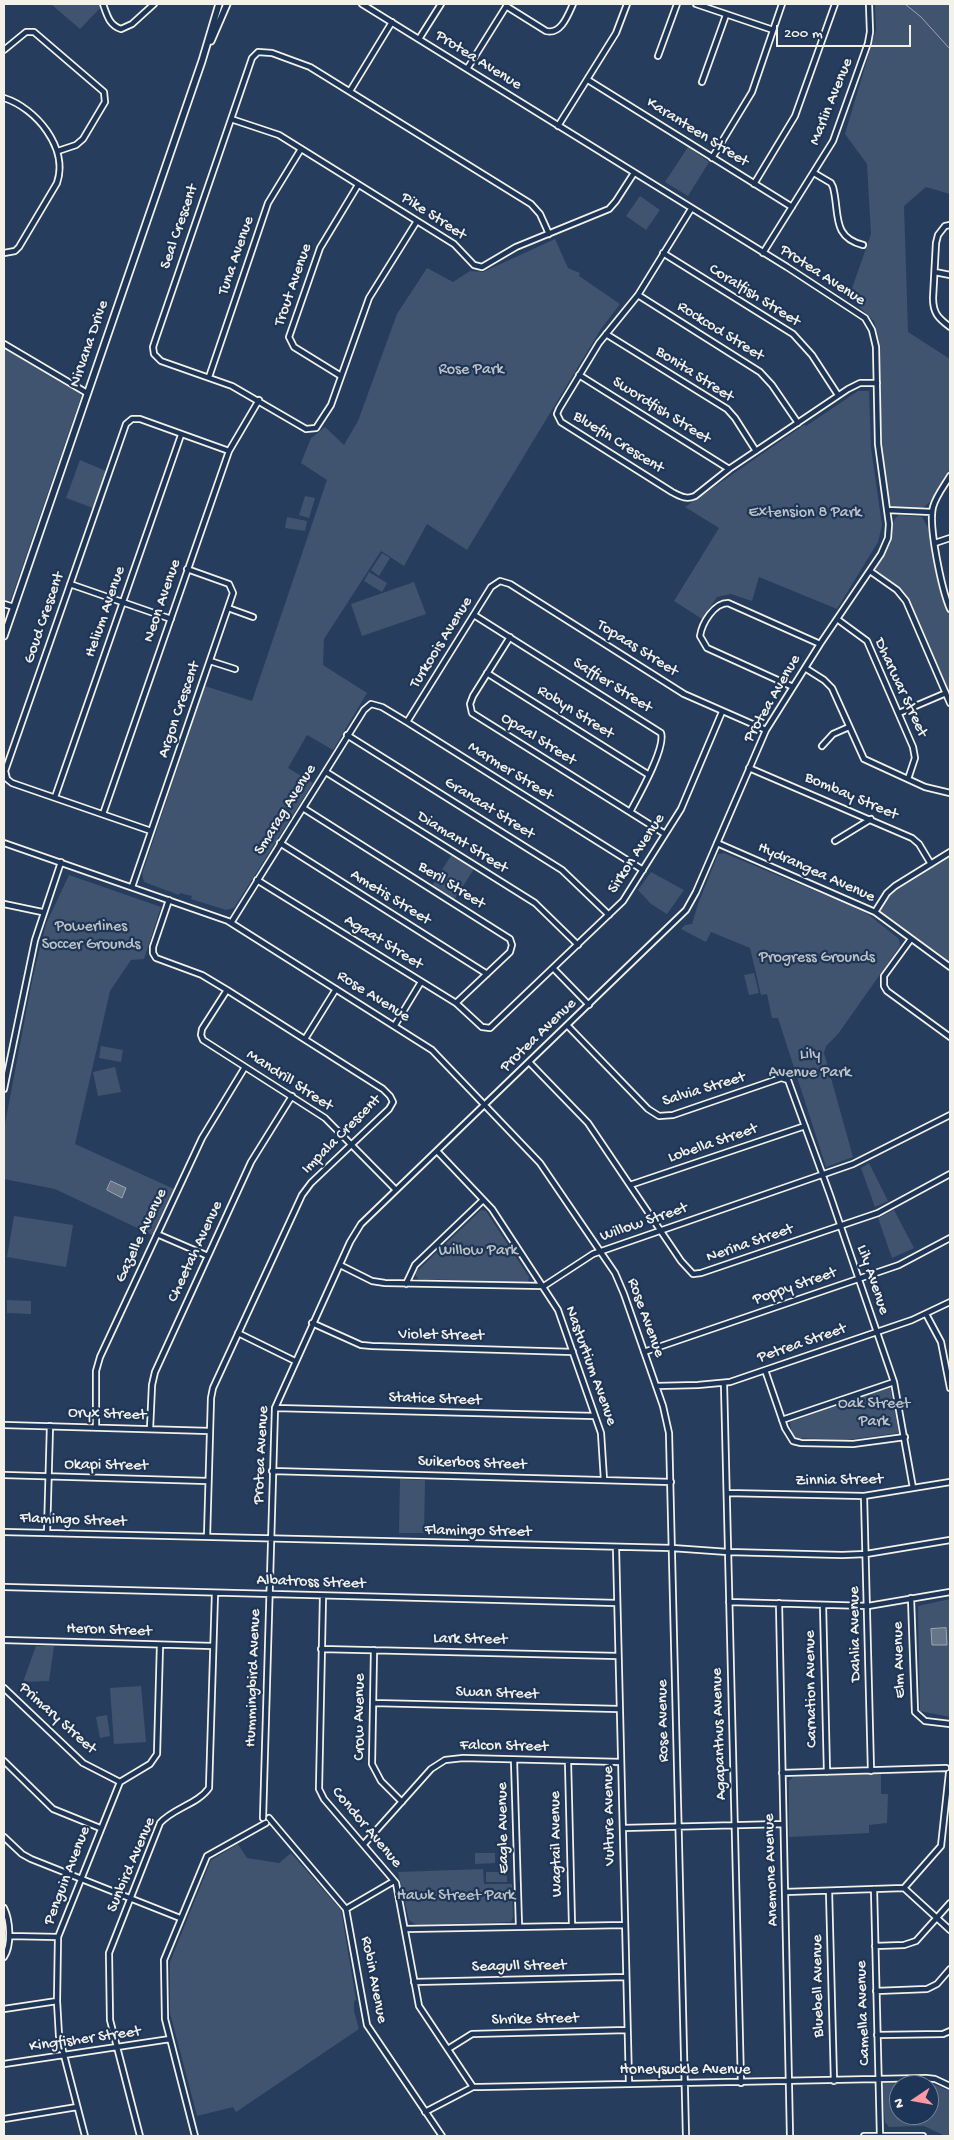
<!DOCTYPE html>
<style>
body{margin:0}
#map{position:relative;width:954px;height:2140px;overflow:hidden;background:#263d5d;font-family:"Gochi Hand",sans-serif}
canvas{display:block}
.frame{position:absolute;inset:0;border:5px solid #f4f1e8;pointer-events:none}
.north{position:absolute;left:889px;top:2075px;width:50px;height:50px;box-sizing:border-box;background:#1d3557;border:1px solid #738091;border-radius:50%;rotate:258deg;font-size:14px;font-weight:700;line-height:20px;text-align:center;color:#f4f1e8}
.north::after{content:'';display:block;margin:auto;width:18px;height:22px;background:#ff9aa2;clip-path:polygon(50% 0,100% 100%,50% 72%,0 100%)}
.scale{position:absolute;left:776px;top:25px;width:135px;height:22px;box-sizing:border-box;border:2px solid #f4f1e8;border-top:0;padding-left:6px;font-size:15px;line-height:18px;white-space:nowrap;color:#f4f1e8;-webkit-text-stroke:4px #1d3557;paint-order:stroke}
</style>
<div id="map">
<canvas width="954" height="2140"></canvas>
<div class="frame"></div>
<div class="north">N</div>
<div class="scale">200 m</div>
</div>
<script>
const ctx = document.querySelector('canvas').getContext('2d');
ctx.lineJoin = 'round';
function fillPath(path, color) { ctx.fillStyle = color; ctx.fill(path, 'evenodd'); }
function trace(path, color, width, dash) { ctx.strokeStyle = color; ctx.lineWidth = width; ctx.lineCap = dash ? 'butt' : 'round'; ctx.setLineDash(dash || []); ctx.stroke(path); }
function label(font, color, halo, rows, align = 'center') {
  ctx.font = font + ' "Gochi Hand",sans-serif'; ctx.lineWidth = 4.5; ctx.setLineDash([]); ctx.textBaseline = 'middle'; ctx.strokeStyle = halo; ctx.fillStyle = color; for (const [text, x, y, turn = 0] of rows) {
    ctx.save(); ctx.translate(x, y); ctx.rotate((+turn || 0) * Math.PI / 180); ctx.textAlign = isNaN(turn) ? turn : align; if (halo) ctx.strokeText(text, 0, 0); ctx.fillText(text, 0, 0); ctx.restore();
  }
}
const green = new Path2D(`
 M51 4H101L102 6 80 29Z
 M875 4H950V194L926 187 904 206 908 332 950 359V469L931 501 924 507 920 509 893 507C880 495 880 365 879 340L874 321 849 297 871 234 867 164 845 134 876 30Z
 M688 147 709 162 688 196 665 182Z
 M640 196 660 210 646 230 626 216Z
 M555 239 568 268 580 273 579 276 620 304 601 329 467 550 427 524 404 566 381 551 324 639 323 665 367 693 333 750 307 735 288 768 313 783 234 908 226 910 191 899 192 896 180 893 179 895 144 882 142 874 205 686 252 701 327 480 301 463 311 438 325 427 344 445 358 421 397 314 427 268 453 282 470 271 483 272Z
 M4 347 77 390 80 393 81 397 11 599 7 603H4Z
 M858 391H869L871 448 882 525 878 542 837 609 759 577 752 601 731 594 717 597 702 619 674 601 719 528 685 507 804 425 806 426Z
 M80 460 106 471 93 508 66 498Z
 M305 496 315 498 309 518 299 515Z
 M899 515 922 517 929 530 938 578 942 596 950 615V698L908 598 897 587 876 573C874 562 888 551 891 541 894 531 890 521 899 515Z
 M287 517 307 521 305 531 285 528Z
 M382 553 390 558 379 576 371 570Z
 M369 572 387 583 382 592 364 581Z
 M414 582 426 614 362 636 351 604Z
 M724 853 856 908 869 915 899 939 900 946 838 1034 826 1046 824 1053 853 1157 826 1167 778 1018H772L767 994 761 995 750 948 711 932 706 942 681 929 685 925 692 924 698 904 718 854Z
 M452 854 474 869 454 900 432 886Z
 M950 854V964L882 915 880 911 887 897 893 890Z
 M651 872 684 890 667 914 651 904 638 890Z
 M69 875 161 907 144 959 131 960 110 991 75 1144 174 1189 152 1235 55 1189 4 1179V1129L33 976 46 924Z
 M754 973 759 993 749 995 744 975Z
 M101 1046 123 1050 121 1062 99 1058Z
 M115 1067 121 1092 98 1096 93 1072Z
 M869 1163 888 1201 875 1207 861 1168Z
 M481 1210 486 1211 529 1277 528 1282 418 1279 415 1274 417 1271Z
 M894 1210 914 1248 892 1258 878 1218Z
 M14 1216 73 1225 66 1267 7 1257Z
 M7 1300 31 1301V1314L7 1313Z
 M890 1387 899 1433 846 1440 797 1438 792 1435 790 1422Z
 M400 1479 425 1480 424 1533H399Z
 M950 1599V1717L920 1711 918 1606Z
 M36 1646H54L49 1681 23 1682Z
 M141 1686 146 1742 114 1744 110 1688Z
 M107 1715 110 1736 100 1738 96 1717Z
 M881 1773V1794H888L887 1823 869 1825V1833L789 1837V1781L793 1777Z
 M238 1844 247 1858 279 1863 291 1853 341 1910 356 2000 354 2001V2011L359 2029 236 2112 233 2107 197 2116 170 2013V1962L211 1860Z
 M475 1853H495V1863L475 1864Z
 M483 1869 484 1884H512L513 1917 511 1922 417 1925 409 1920 398 1872Z
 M486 1872H507V1882H486Z
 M884 2083 932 2084 950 2091V2136H945L924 2126 889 2127 885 2122 882 2087ZM899 2085H929V2115H899Z`);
const water = new Path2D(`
 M111 1181 126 1188 122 1198 107 1190Z
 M946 1628 947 1645H932L931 1629Z`);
const stream = new Path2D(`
 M905 4 921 17 950 49`);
const minor = new Path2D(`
 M103 4C107 15 109 25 121 29L132 24 154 4
 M696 4 773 30
 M506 6 546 31C561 35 568 15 573 4
 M419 39 441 4
 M4 50 26 32H34L104 92 105 102 83 139 76 145 58 151
 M658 56 677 4
 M467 69 507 5
 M588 80 792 207
 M702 82 726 15
 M350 91 392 22
 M4 98C36 108 69 148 57 183L19 247 15 251 4 253
 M231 119 279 135 454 244 474 265 482 267 516 247 609 209 616 201 634 173
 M558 126 616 33 627 4
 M712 158 752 92 782 4
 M814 173 831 183 833 187C840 213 831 237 863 245
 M754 184 795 116 835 4
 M691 209 638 295 599 343 559 409 557 414 561 422 672 492C680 496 686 500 695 496L729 469 848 389 860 383H877
 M417 221 369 298 331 405 316 428 306 429 232 386 161 361 154 354 153 347 156 338 252 58 258 52 272 53 310 67 531 204 540 214 549 234
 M950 225 945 226 938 235 936 243 933 298C933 313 938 318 950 327
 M663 253 793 334 812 355 838 395
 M763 253 833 141 868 43 870 32 869 4
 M935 272 950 275
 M638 295 760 372 772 385 798 423
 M606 334 727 409 735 418 756 451
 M4 344 87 393
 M579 375 729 469
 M341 376 294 347 289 337 320 248 358 185
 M209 377 268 203 301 149
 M950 476C944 486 936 496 933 507 928 526 942 590 950 609
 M887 510 932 512
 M935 543 950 538
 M870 571 897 590 906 601 950 703
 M70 584 171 619
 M4 604 14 607
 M228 608 253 617
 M474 615 661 733C666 748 638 797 630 812
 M837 619 867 641 913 747 915 758 908 779
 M510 637 473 696 470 704 472 713 665 834
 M210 661 235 669
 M805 668 824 680 832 688 864 759 925 787 950 793
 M487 673 649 775
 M793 687 707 648 700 636C702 623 714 603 728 603L820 644
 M899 713 946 693
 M407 722 491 587 500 581 510 584 684 694 766 730
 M347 735 562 870 609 915
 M822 746 833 734 849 727
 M749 768 912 838 919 844 931 864
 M326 772 535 903 578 945
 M55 797 181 435
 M303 808 510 939 512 945 510 952 456 1003
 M103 814 229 451 259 400
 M151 831 12 783 7 779 5 771 126 424 132 419H140L229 451
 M835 841 871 819
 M4 843 228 921 432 1050 540 1163 615 1273 624 1294 663 1406 669 1433 686 2136
 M280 843 487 974
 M717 843 875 912 950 967
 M257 880 456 1003 482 1027 490 1028 623 901 681 809 722 712
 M132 887 233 593 229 584 187 569
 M169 900 153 947V953L156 958 202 975 227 990 383 1089 390 1096 393 1102 389 1109 311 1183 302 1195 213 1388 211 1398 207 1537
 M4 904 42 912
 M875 912 887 893 895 886 950 852
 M231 923 364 710 371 704 382 707 407 722 643 870
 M911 939 884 976V986L887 991 950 1037
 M554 969 589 1005
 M227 990 202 1029 201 1035 203 1040 325 1118 396 1190
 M395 1025 421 982
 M567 1025 648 1109 659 1116 673 1115 781 1078 788 1080 830 1195 894 1382 913 1488
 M305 1039 336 989
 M529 1062 588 1123 681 1261 693 1274 701 1273 878 1213 950 1174
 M4 1089 35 940 61 862
 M437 1151 492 1209 558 1310 601 1433 604 1480
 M630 1185 805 1126
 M157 1234 208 1256
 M340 1265 372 1281 385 1283 544 1286 593 1254 853 1164 950 1115
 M406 1284 415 1265 483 1200
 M926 1314 941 1342 950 1388
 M312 1323 361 1345 372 1346 573 1352
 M238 1333 295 1361
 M644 1352 899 1265 950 1238
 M765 1370 785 1428 793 1441 801 1443 853 1444 905 1437
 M724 1384 741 2083
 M656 1386 698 1385 730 1382 912 1320 950 1302
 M275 1408 595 1416
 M782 1420 894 1382
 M4 1425 210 1431
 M96 1427V1371L100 1357 202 1138 245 1067
 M150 1429 152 1385 155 1372 251 1162 292 1096
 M272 1471 671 1482
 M4 1475 208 1481
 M727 1493 864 1496 950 1482
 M864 1496 871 1771
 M4 1532 672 1548 728 1552 842 1555 866 1554 950 1540
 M47 1533 50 1426
 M616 1548 629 2083
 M4 1587 617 1603
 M323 1596 319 1789 324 1799 396 1883 419 2006 473 2087
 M911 1598 915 1712 925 1721 950 1724
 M729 1602 868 1606 950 1592
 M779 1603 790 2136
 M823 1605 827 1772
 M4 1640 213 1646
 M321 1649 618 1656
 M374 1650 372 1764 381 1781 402 1802
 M4 1688 83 1763 120 1782
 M373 1703 619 1709
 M514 1760 519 1926
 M4 1761 53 1809 100 1828
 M568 1761 572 1925
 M782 1773 946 1768
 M263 1818 275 1408 350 1242 361 1224 686 910 696 892 766 730 820 644 881 554 888 538 889 524 878 444 876 347 872 330 865 318 787 267 362 4
 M269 1818 346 1909 367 2025 442 2136
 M623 1828 783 1824
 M4 1837 22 1854 31 1859 180 1918
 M364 1844 431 1769 445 1760 463 1758 621 1762
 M904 1888 950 1930
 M874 1889 880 2136
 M829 1891 834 2081
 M785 1892 904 1888 941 1846 949 1773
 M4 1908C10 1920 12 1945 4 1957
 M346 1909 394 1881
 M405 1929 625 1925
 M9 1936 58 1937
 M875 1946 904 1945 916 1941 950 1903
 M414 1982 626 1977
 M876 1991 927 1989 937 1984 950 1969
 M4 2009 57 2001
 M877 2035 943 2034 950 2031
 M448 2049 472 2034 627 2030
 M4 2064 170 2039
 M425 2112 473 2087H480L926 2078 935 2079 950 2086
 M4 2119 77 2107
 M85 2136 59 2036 57 2001 58 1937 120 1782 150 1764 157 1754 160 1645
 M140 2136 110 2020 109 1953 160 1823C173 1808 198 1804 209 1788L215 1593
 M195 2136 165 2019 164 1960 207 1856 266 1823
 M864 2136H923`);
const major = new Path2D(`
 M211 41 227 4
 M4 636 202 61 219 4`);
const streetNames = [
 ["Protea Avenue",478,61,32],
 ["Marlin Avenue",832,102,-68],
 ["Karanteen Street",697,133,32],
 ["Pike Street",433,217,33],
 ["Seal Crescent",180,227,-71],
 ["Tuna Avenue",237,256,-71],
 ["Protea Avenue",822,276,33],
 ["Trout Avenue",294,285,-71],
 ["Coralfish Street",754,296,32],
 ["Rockcod Street",720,332,32],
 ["Nirvana Drive",90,344,-71],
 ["Bonita Street",694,375,33],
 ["Swordfish Street",661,411,32],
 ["Bluefin Crescent",618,443,32],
 ["Neon Avenue",163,601,-71],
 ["Helium Avenue",106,612,-71],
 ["Goud Crescent",45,618,-71],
 ["Turkoois Avenue",442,643,-58],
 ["Topaas Street",637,649,32],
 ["Saffier Street",612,686,32],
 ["Dharwar Street",900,688,65],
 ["Protea Avenue",773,699,-60],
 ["Argon Crescent",180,710,-71],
 ["Robyn Street",575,713,32],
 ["Opaal Street",538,740,32],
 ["Marmer Street",510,772,32],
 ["Bombay Street",851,797,23],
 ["Granaat Street",489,809,32],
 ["Smarag Avenue",286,810,-58],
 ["Diamant Street",462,843,32],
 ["Sirkon Avenue",637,854,-57],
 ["Hydrangea Avenue",816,873,24],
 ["Beril Street",451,886,32],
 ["Ametis Street",390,898,32],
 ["Agaat Street",383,943,32],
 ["Rose Avenue",373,997,32],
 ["Protea Avenue",539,1036,-44],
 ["Mandrill Street",289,1081,33],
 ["Salvia Street",704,1090,-17],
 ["Impala Crescent",342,1135,-45],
 ["Lobella Street",713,1144,-19],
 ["Willow Street",644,1223,-19],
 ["Gazelle Avenue",142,1236,-65],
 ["Nerina Street",750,1244,-19],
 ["Cheetah Avenue",196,1252,-65],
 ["Lily Avenue",872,1280,71],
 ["Poppy Street",795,1287,-19],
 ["Rose Avenue",645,1318,70],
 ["Violet Street",441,1336,1],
 ["Petrea Street",802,1344,-19],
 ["Nasturtium Avenue",590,1366,70],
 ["Statice Street",435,1400,2],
 ["Oryx Street",107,1415,2],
 ["Protea Avenue",262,1455,-87],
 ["Suikerbos Street",472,1464,2],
 ["Okapi Street",106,1466,1],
 ["Zinnia Street",839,1481,-1],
 ["Flamingo Street",73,1521,2],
 ["Flamingo Street",478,1532,1],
 ["Albatross Street",311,1583,2],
 ["Heron Street",109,1631,2],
 ["Dahlia Avenue",856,1634,-91],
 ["Lark Street",470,1640,1],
 ["Elm Avenue",900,1660,-92],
 ["Hummingbird Avenue",254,1678,-88],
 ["Carnation Avenue",812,1689,-91],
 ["Swan Street",497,1694,2],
 ["Crow Avenue",361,1717,-90],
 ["Primary Street",57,1719,42],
 ["Rose Avenue",664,1721,-91],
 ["Agapanthus Avenue",720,1734,-92],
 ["Falcon Street",504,1747,1],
 ["Vulture Avenue",610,1816,-91],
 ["Condor Avenue",366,1828,50],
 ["Eagle Avenue",504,1828,-91],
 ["Wagtail Avenue",557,1844,-91],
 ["Sunbird Avenue",132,1865,-67],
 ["Anemone Avenue",772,1870,-92],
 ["Penguin Avenue",68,1876,-69],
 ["Seagull Street",519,1967,-1],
 ["Robin Avenue",373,1980,79],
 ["Bluebell Avenue",819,1986,-91],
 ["Camella Avenue",864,2013,-92],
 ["Shrike Street",535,2020,-1],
 ["Kingfisher Street",85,2040,-8],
 ["Honeysuckle Avenue",685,2071]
];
const parkNames = [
 ["Rose Park",471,371],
 ["Extension 8 Park",805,514],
 ["Powerlines",91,928],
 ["Soccer Grounds",91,946],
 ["Progress Grounds",817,959],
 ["Lily",810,1056],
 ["Avenue Park",810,1074],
 ["Willow Park",478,1252],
 ["Oak Street",874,1405],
 ["Park",874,1423],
 ["Hawk Street Park",456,1897]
];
fillPath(green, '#40546f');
fillPath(water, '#677588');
trace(water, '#9fa7ae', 1);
trace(stream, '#9fa7ae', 1);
trace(minor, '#f4f1e8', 8);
trace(major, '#f4f1e8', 9);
trace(minor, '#1d3557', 4.5);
trace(major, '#1d3557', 5.5);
label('16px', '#f4f1e8', '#1d3557', streetNames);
label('16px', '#bec2c4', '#1d3557', parkNames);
</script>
